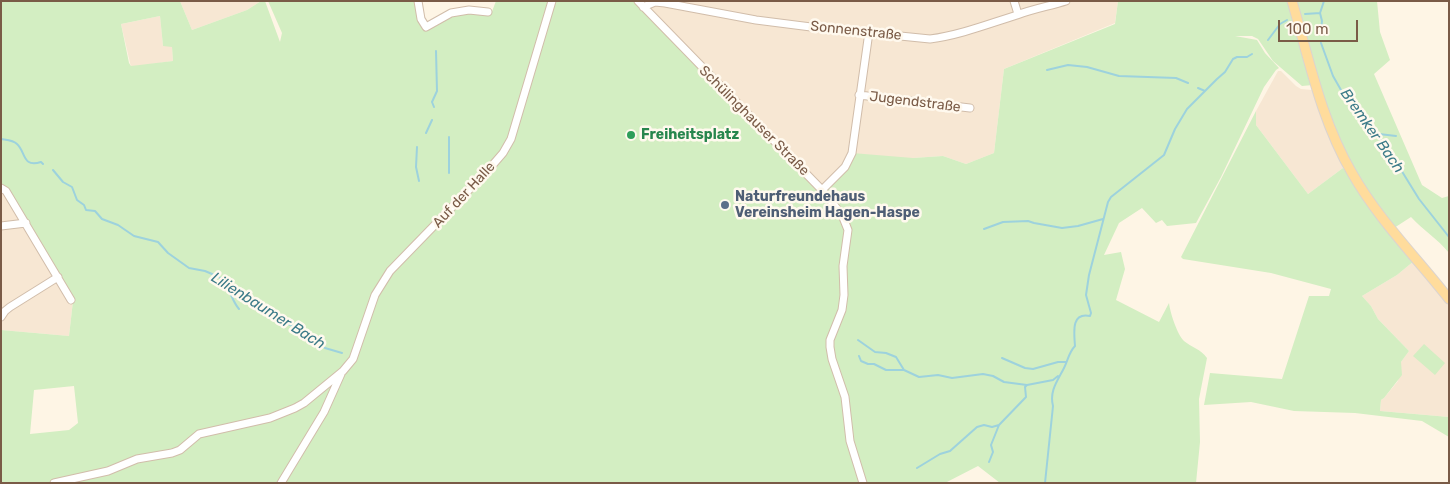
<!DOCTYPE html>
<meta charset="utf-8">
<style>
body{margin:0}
#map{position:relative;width:1450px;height:484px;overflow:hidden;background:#fef5e5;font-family:Rubik,sans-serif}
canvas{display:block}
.frame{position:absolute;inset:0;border:2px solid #7a5b47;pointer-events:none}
.scale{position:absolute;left:1278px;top:20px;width:80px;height:22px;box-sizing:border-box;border:2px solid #7a5b47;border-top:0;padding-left:6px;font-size:15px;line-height:18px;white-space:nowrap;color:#7a5b47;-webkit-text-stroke:4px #fff9ee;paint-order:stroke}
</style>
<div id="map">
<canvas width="1450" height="484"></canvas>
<div class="frame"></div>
<div class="scale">100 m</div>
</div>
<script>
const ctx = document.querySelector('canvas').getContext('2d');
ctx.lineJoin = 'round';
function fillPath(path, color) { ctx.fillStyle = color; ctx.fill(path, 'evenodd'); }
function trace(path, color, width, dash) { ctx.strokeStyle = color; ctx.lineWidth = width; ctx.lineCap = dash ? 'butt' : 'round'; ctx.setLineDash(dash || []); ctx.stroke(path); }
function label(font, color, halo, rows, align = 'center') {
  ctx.font = font + ' Rubik,sans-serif'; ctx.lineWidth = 5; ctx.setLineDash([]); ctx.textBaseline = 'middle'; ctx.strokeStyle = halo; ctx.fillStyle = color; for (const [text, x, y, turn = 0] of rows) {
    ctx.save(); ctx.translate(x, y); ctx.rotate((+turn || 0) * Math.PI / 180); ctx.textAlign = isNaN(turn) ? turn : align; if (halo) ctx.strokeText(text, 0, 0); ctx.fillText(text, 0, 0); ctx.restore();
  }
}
const residential = new Path2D(`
 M180 1H261L247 10 192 30Z
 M632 1H1118L1115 23 1004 69 994 153 966 164 943 156 913 158 822 195Z
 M160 16 163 46H172L173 61 131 67 121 24Z
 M1278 71H1281L1296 86 1301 89 1312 90 1343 168 1308 194 1256 125V111Z
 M1 185 73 301 69 336 1 330Z
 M1414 261 1449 305V417L1380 411 1381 400 1384 398 1398 381 1401 362 1409 351 1378 319 1371 306 1362 296 1397 275Z`);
const green = new Path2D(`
 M1 1H180L192 30 247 10 261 1H265L280 42 282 33 268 1H416L422 23 441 22 455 15 467 13 491 14 496 1H633L822 190 852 153 913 158 943 156 966 164 994 153 1004 69 1115 24 1118 1H1289L1313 85 1302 86 1273 61 1258 39 1252 36H1235L1257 40 1265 53 1279 68 1276 70 1264 87 1221 177 1196 223 1167 226 1162 220 1156 223 1142 208 1119 223 1104 255 1121 252 1125 269 1116 300 1159 322 1169 303C1170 312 1177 334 1184 341 1191 347 1201 349 1207 358L1199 399 1200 442 1196 483H1000L978 466 945 483H1V330L69 336 73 301 1 185ZM160 16 163 46 172 47 173 61 131 66 129 63 121 24ZM74 386 78 423 69 430 30 434 34 390Z
 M1292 1H1377L1380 32 1390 60 1374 74 1422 185 1442 198 1449 196V253C1438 239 1423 230 1411 217L1394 228 1375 207 1333 135Z
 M1256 111V125L1308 194 1343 168 1414 261 1397 275 1362 296 1371 306 1378 319 1409 351 1401 362 1402 375 1384 398 1381 400 1380 411 1449 417V437L1422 421 1355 413 1294 411 1251 402 1204 405 1210 373 1282 379 1309 296H1329L1331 289 1271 273 1183 259 1181 257Z
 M1424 344 1445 363 1435 375 1413 356Z`);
const stream = new Path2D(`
 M1305 14 1320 13
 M1321 31 1322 21 1320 13 1324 1
 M1268 40 1280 24 1287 20
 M1321 43 1333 76 1345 97 1357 111 1362 122 1378 134 1385 151 1398 165 1419 199 1449 237
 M1047 70 1068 65 1087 67 1119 76 1176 78 1188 83
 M1198 88 1205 91
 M434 107 432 102 437 91 436 51
 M426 133 432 120
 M1379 134 1396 136
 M449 137V173
 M1 139C7 140 13 140 17 144 26 152 22 168 41 162L43 164
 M417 147 416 167 419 181
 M53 170 63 182 72 187 77 200 84 205 86 210 95 211 102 219 118 225 134 236 158 242 168 253 189 268 205 271 219 277 223 281 231 284 242 294 270 309 284 322 308 333 325 348 342 353
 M984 229 1003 222 1028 221 1034 223 1062 228 1078 226 1103 219
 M224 283C231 291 232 301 239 309
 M858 340 875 352 886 353 896 357 904 370
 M859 356 861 361 868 364H874L886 370H904L919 377 938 375 952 378 983 374 993 376 1004 382 1027 385
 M1002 358 1025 368 1033 369 1058 362H1066
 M989 462 993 452 991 445 999 425
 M917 468 940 454 950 451 977 427 984 425 992 427 999 425 1026 397 1025 387 1027 385 1053 380 1058 376
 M1045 483 1053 406C1049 391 1058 380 1064 368 1068 360 1069 352 1075 346 1074 332 1071 312 1090 316L1091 313 1086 295 1089 275 1108 202 1111 197 1164 155 1175 129 1187 109 1217 79 1225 72 1233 59 1237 57H1247L1252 54`);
const minor = new Path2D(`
 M418 1 421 19 426 27 451 13 469 10 488 12
 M638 1 822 190 842 215 848 230 843 266 844 295 842 310 830 340V347L832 359 845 397 850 441 863 483
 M1014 1 1018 14
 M643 7 655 2 665 3 756 20 811 27 930 39C960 35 988 24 1017 15 1033 9 1050 6 1066 1
 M859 95 970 108
 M1 188 6 191 71 300
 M822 190 845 167 852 153 869 32
 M1 226 26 223
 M1 317 5 311 10 307 58 277
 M54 483 108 471 137 459 172 453 180 450 199 434 270 418 295 408 304 403 343 371 353 359 375 295 390 271 490 168 503 153 511 139 552 1
 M281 483 324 412 341 374`);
const major = new Path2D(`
 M1292 1C1309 59 1321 120 1352 173 1378 219 1416 257 1449 299`);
const markers = [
 [631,135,5,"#2e9e5b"],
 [725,205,5,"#5c6f8a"]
];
const streetNames = [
 ["Sonnenstraße",856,31,6],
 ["Jugendstraße",915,102,7],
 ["Schülinghauser Straße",754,121,45],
 ["Auf der Halle",464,195,-47]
];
const leisureNames = [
 ["Freiheitsplatz",641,135]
];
const serviceNames = [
 ["Naturfreundehaus",735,197],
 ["Vereinsheim Hagen-Haspe",735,213]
];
const waterNames = [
 ["Bremker Bach",1372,131,55],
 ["Lilienbaumer Bach",268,311,32]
];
fillPath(residential, '#f7e7d3');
fillPath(green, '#d3eec2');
trace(stream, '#9dd2dd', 2);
trace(minor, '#d1bdaa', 9);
trace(major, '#dcd4cf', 11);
trace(minor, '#fff', 7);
trace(major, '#ffdc9c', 9);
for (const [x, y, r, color] of markers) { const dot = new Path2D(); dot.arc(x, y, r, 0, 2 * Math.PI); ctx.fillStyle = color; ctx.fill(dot); trace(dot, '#fff9ee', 2); }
label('14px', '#7a5b47', '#fff9ee', streetNames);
label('bold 14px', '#27864d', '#fff9ee', leisureNames, 'left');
label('bold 14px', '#4e5e75', '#fff9ee', serviceNames, 'left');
label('italic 15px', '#3b7a88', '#fff9ee', waterNames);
</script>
